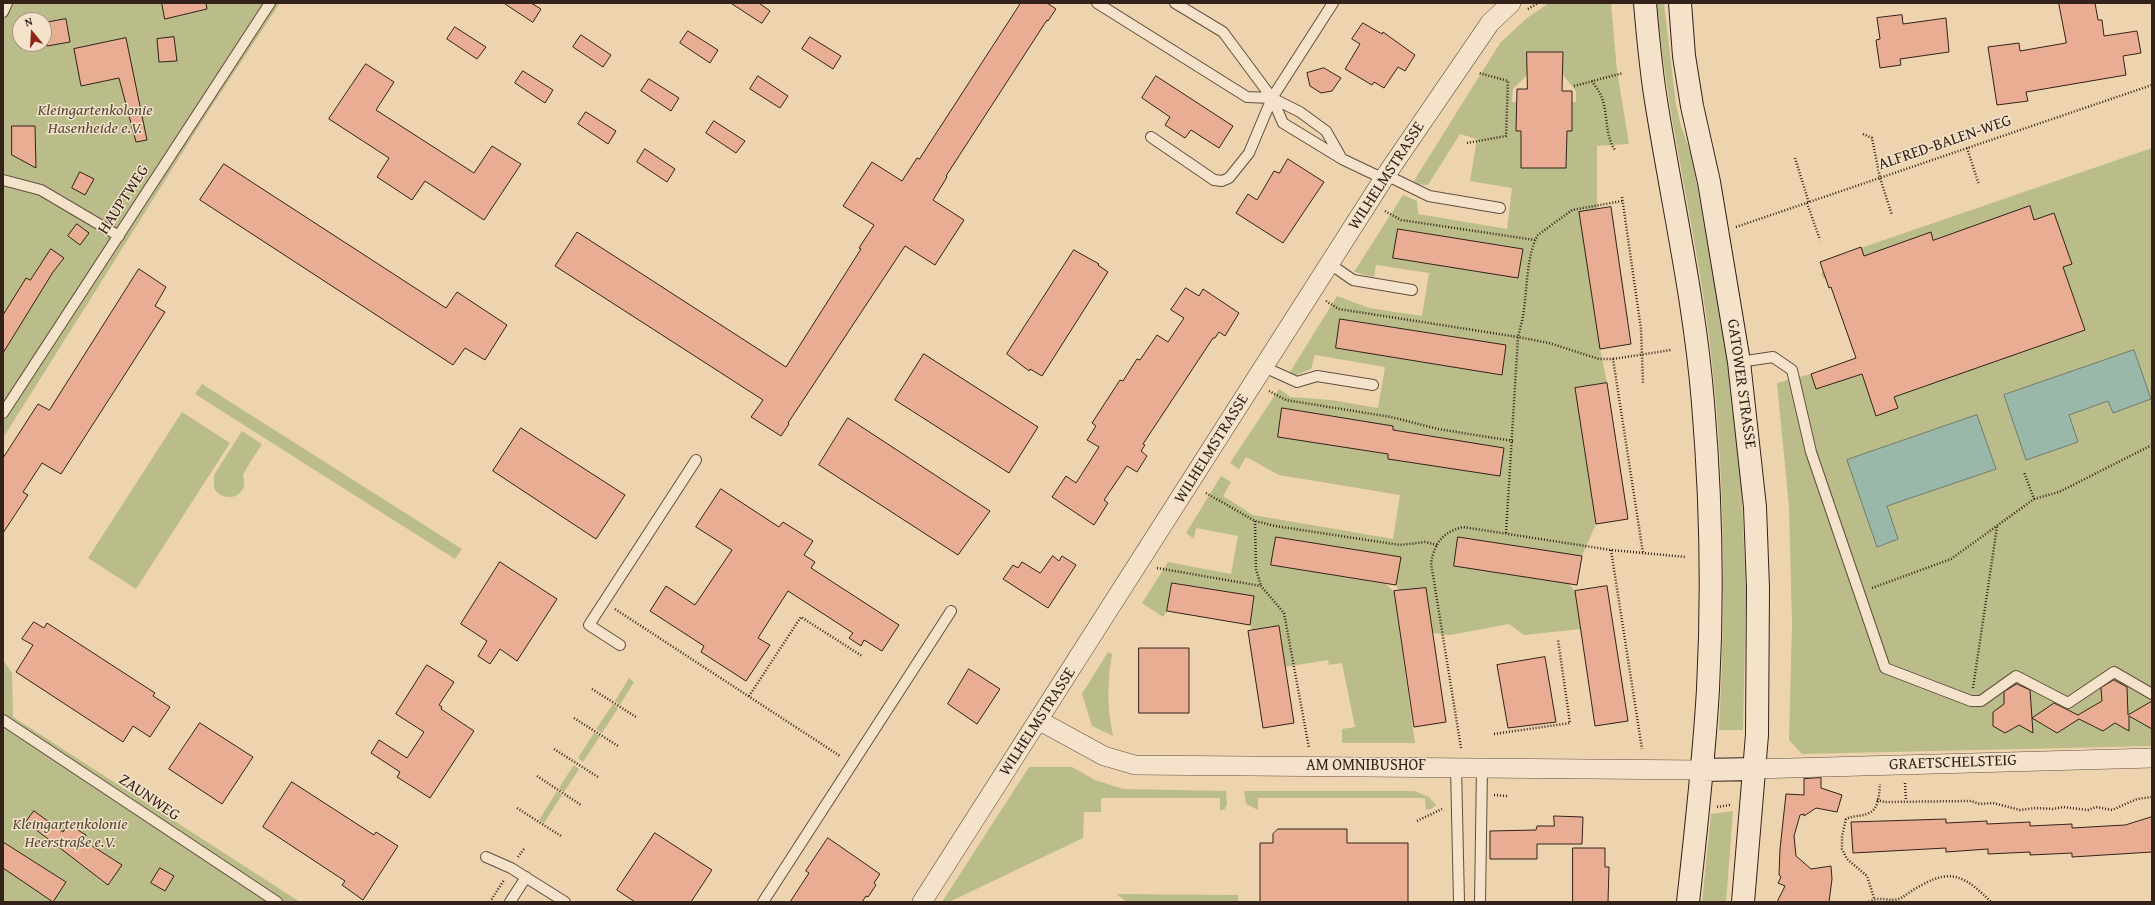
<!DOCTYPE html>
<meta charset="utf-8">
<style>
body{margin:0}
#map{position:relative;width:2155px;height:905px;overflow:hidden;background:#eed4ae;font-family:"Gentium Book Plus",serif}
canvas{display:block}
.frame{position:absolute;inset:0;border:4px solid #33221a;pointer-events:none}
.north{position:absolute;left:12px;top:12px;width:40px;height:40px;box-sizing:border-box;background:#f4e3ca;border:1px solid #a79684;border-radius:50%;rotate:342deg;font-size:11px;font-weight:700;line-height:16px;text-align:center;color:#33221a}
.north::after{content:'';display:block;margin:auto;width:14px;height:18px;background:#8f2418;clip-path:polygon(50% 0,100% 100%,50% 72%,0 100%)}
</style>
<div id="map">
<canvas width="2155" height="905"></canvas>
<div class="frame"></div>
<div class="north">N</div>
</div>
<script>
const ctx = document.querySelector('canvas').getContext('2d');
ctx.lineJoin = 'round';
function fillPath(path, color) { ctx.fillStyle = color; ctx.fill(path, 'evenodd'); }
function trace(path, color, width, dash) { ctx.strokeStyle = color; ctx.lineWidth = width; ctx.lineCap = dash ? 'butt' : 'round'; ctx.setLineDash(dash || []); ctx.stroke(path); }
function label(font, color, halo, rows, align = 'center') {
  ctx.font = font + ' "Gentium Book Plus",serif'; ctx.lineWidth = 3; ctx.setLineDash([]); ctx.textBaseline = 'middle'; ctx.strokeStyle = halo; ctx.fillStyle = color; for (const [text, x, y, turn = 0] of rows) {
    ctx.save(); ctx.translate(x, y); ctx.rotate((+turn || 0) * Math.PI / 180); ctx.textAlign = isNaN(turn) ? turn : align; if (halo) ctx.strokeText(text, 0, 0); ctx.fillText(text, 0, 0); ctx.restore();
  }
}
const green = new Path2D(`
 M3 3H280L208 112 3 438ZM20 20H44V44H20Z
 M1549 3H1611L1617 71 1629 144 1597 146V209L1579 212 1600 349 1607 383 1575 388 1596 524 1582 556 1458 537 1454 565 1568 583 1575 591 1581 629 1524 635 1509 624 1450 635 1433 633 1426 588 1399 591 1396 585 1400 557 1276 537 1272 565 1386 584 1394 592 1415 743H1342V729L1355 727 1342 663 1329 665 1328 660 1285 667 1279 626 1252 630 1250 625 1254 596 1172 583 1167 611 1163 617 1142 603 1168 562 1231 574 1238 536 1196 528 1194 539 1186 533 1221 476 1231 482 1223 496 1253 515 1393 539 1400 495 1279 475 1246 457 1239 469 1230 463 1279 389 1291 397 1331 400 1378 408 1385 367 1315 355 1311 369 1296 375 1290 372 1337 296 1369 308 1422 316 1429 273 1376 265 1374 277 1354 272 1403 195 1417 201 1418 214 1507 229 1512 188 1470 181 1477 139 1460 134 1428 185 1412 184 1500 43 1527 18ZM1527 52H1563V75L1576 91V102H1572V131H1567L1566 168 1521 131 1517 102H1512L1513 89 1527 75ZM1398 229 1523 249 1518 278 1394 258ZM1340 319 1506 345 1502 375 1336 348ZM1283 408 1393 430 1504 449 1500 476 1388 459V454L1278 436Z
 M1657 3H1664L1676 105 1681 126 1692 157 1723 333 1733 404 1741 477 1746 592 1743 730H1719C1727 584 1725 438 1703 294 1688 196 1665 101 1657 3Z
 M2152 148V746L1802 754 1789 740 1792 624 1789 507 1777 383 1811 374 1856 358 1831 287 1829 288 1826 278H1823L1821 273 1824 272 1820 262Z
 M202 384 462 549 455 559 195 394Z
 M182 412 230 443 136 589 88 558Z
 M242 431 262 444C256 454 249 463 244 473 242 477 245 481 244 485 241 501 220 500 214 488V475Z
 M1108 652 1112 654C1107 684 1107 706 1113 736L1092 726 1082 694Z
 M3 660 12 673 13 717 300 902H3Z
 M629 678 634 682 620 705 615 701Z
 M613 704 618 708 602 733 596 729Z
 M594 733 600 736 583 762 578 758Z
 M574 765 579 769 564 792 559 788Z
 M1029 767H1072L1095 780 1123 789 1226 791 1227 804 1225 809 1220 811V798H1101V812H1084L1083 838 949 902H942Z
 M557 791 562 795 544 823 539 820Z
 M1244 791H1414L1429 797 1436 805 1431 809 1426 810 1425 798H1258V810L1246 804Z
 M1733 811 1726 902H1702L1711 814Z
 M1116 894 1238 895V902H1127Z`);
const water = new Path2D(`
 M2134 350 2151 399 2113 413 2108 401 2069 415 2078 442 2026 460 2004 395Z
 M1977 415 1996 469 1887 506 1898 539 1877 547 1847 460Z`);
const building = new Path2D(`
 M162 3H206L207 9 165 19Z
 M504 3H531L541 9 533 22Z
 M731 3H759L770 11 762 23Z
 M1021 3H1047L1056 9 1048 21 1047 20 946 176 947 177 933 200 964 220 935 265 905 246 788 423 789 424 781 436 751 417 763 400 555 266 577 232 786 367 861 249 859 248 874 225 843 206 872 162 902 181 917 158 919 159Z
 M2059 3H2095L2098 20H2102L2104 36 2137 31 2141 53 2123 56 2126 75 2026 92 2028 101 1997 105 1988 47 2019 43 2020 51 2066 43Z
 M1902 15 1903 24 1946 18 1949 52 1900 59 1901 65 1880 68 1876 40 1880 39 1877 18Z
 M66 19 70 42 47 46 44 23Z
 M1363 23 1382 34 1383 32 1415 55 1405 71 1398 67 1384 88 1374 82 1372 85 1345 69 1360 44 1352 39Z
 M455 27 486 47 477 59 447 39Z
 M688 31 718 50 710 63 680 43Z
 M581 35 611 55 603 67 573 47Z
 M174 37 177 61 159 62 157 39Z
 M810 37 841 56 833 69 802 49Z
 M126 38 147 140 136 142 119 78 81 86 74 49Z
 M1527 52H1563L1562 91H1572V131H1567L1566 168H1521V131H1516L1517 89H1527Z
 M366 64 394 82 376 110 474 173 492 146 521 164 484 220 425 181 412 200 377 177 389 158 329 119Z
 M1324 68 1341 78 1332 91 1321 93 1310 86 1307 73Z
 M523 71 553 90 545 103 515 83Z
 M758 76 788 96 780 108 750 89Z
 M1156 76 1233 126 1219 148 1191 130 1185 138 1165 125 1170 117 1142 98Z
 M649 79 679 98 671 111 641 91Z
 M586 112 616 131 608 144 578 124Z
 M714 121 745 141 736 153 706 133Z
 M12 126H35L36 168 12 155Z
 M645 149 675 169 667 182 637 162Z
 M1288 159 1324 182 1283 243 1236 213 1248 194 1257 200 1274 171 1279 173Z
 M224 164 446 308 457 292 507 325 485 360 465 348 453 365 200 200Z
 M80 172 94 179 85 195 72 188Z
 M2030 206 2034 220 2054 213 2072 264 2063 267 2085 330 1894 397 1898 408 1876 416 1862 374 1816 389 1811 374 1856 358 1831 287 1829 288 1820 262 1861 247 1864 256 1931 232 1933 240Z
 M1611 207 1631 344 1600 349 1579 212Z
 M77 224 89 233 80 245 68 236Z
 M1398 229 1523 249 1518 278 1393 258Z
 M51 249 64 258 53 272 3 353V315L26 278 30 280Z
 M1074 250 1099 264 1098 265 1108 272 1042 376 1030 369 1029 371 1007 354Z
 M139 269 166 287 155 306 165 312 61 474 42 463 23 492 28 495 3 533V458L38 404 49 410Z
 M1186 288 1199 296 1203 289 1239 313 1225 336 1219 332 1215 338H1213L1143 444 1145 445 1141 451 1147 456 1137 472 1127 466 1104 500 1108 503 1094 525 1052 497 1066 476 1076 483 1099 447 1087 440 1096 426 1092 423 1120 380 1123 381 1137 359 1140 360 1157 335 1168 342 1184 318 1171 310Z
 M1340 319 1506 345 1502 375 1336 348Z
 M924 354 1038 427 1009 473 895 400Z
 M1607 383 1628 519 1596 524 1575 388Z
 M1282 408 1393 426V430L1504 448 1500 476 1388 459V454L1278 437Z
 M848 418 990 511 958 555 819 465Z
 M521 428 625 495 596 539 493 471Z
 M721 489 779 527 783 522 813 541 804 555 815 562 811 568 899 625 882 651 864 640 861 646 849 638 853 633 788 591 758 638 770 645 746 681 701 652 704 646 650 611 666 586 695 605 732 550 696 527Z
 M1276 537 1401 557 1396 585 1271 565Z
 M1458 537 1582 556 1577 585 1454 566Z
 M1053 556 1059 561 1062 556 1076 565 1048 608 1003 579 1013 565 1018 568 1022 562 1040 573Z
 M500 562 557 599 517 661 500 649 490 664 478 656 487 641 461 624Z
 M1172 583 1254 596 1250 625 1167 611Z
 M1607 586 1628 721 1595 726 1575 591Z
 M1426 588 1446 722 1414 727 1394 591Z
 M34 622 44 628 47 623 155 693 153 696 170 707 150 737 133 726 123 742 16 672 33 645 22 639Z
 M1279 626 1294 723 1263 728 1248 631Z
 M1139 648H1189V713H1139Z
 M1545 657 1556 722 1508 728 1497 665Z
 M427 665 454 682 439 705 442 707 441 709 474 731 430 798 397 777 400 772 371 753 379 740 407 758 424 732 396 714Z
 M969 669 1000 689 977 724 948 704Z
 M2114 680 2127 687 2128 715 2152 701V729L2129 716V731L2115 723 2103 731 2079 719 2057 733 2032 718 2054 703 2078 715 2102 701 2101 688Z
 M2017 684 2030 690 2033 733 2019 725 2005 733 1993 726V712L2004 704V692Z
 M200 723 253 757 222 804 169 769Z
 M1821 778V788L1842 795 1837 812 1816 808 1804 816V814L1800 815 1794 836 1796 856 1811 869 1831 866 1832 879 1829 902H1777L1785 886 1778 883 1781 877 1779 875 1780 849 1786 794 1804 795V779Z
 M292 782 374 835 376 832 398 846 363 900 342 885 345 881 263 827Z
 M34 811 63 832 68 824 86 835 83 840 122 865 108 885 26 822Z
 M1554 816 1583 817 1582 844H1537V859H1490V831L1536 830 1537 826H1554Z
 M2152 817V852L2072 857V853L2030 855V852L1988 854V849L1946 852V848L1853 853 1851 822 1946 819V823L1987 821V824L2030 822V826L2072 824V828L2125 825Z
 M1278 829H1347V843H1408V902H1260V843H1273V834Z
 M655 833 712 870 691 902H635L617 890Z
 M828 838 880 874 874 883 876 885 868 897 866 896 862 902H790L809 873 806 871Z
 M3 842 66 882 53 902 3 868Z
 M1573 848H1605V867H1609L1608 902H1573Z
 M160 868 174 876 165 891 151 883Z`);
const path = new Path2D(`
 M1528 9 1538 3
 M1592 81C1595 86 1600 92 1602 98 1608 115 1605 136 1615 150
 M1574 86 1623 73
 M1863 134 1872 138 1880 178 1892 215
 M1467 143 1506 136 1508 81 1479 73
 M1967 148 1979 185
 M1795 158 1809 203
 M1622 197 1641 329 1643 383
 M1807 203 1820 240
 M1385 211 1401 220 1535 240
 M1736 227 2152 85
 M1326 301 1339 309 1518 337C1520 328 1523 319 1524 309 1527 288 1527 253 1538 235L1572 210 1622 201
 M1613 359 1671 350
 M1269 391 1286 400 1391 417 1438 429 1513 441
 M1206 493 1255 521 1275 526 1400 545 1425 542 1437 545
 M2034 499 2059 492 2152 445
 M1255 521 1256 569 1261 586
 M1506 533 1518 337 1549 343 1599 359H1613L1643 553
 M1611 550 1642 749
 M1157 568 1261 586 1284 613 1309 748
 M1872 588 1951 559 2034 499 2024 472
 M615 609 840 756
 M1973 688 1997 527
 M592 689 636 717
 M749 696 801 617 862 656
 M574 718 618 746
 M1494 734 1570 723 1558 640
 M1461 748 1431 563C1435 542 1443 532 1463 527L1611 550 1686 557
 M554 749 598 777
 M537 776 581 805
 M1905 783 1906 801
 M1494 795 1508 796
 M1877 800 1885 802 1971 801 1980 804 1993 803 2020 810 2036 808 2053 809 2063 807 2088 810 2096 807 2112 810 2137 799 2152 797
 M1717 807 1730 805
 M517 808 561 836
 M1417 821 1442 809
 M518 857 524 849
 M1874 898 1867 876 1847 859 1842 849V836L1846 819C1854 815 1861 817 1869 813 1879 809 1879 794 1880 784
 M490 902 504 880
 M1869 902C1879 895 1891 903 1901 898 1908 894 1915 888 1922 885 1953 867 1968 879 1991 902`);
const lane = new Path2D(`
 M1097 3 1247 97 1272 98 1300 112 1326 131 1342 159
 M1175 3 1223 32 1272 98 1283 123 1342 159 1384 179
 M3 12 7 3
 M1151 137 1214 180 1222 181 1229 178 1249 153 1272 98 1333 3
 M1386 175 1429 196 1500 208
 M3 180 41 190 119 236
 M1330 264 1353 280 1412 290
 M1739 362 1773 357 1792 370 1811 452 1885 668 1971 701H1981L2016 676 2068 703 2114 672 2152 694
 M1264 367 1297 382 1317 376 1373 385
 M3 413 270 3
 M620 645 589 625 696 460
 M3 720 277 902
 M1456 767 1459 902
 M486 857 511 868 565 902
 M510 902 526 877
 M763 902 951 611
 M1480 902 1482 767`);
const street = new Path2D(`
 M1040 721 1104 756 1135 765 1702 770
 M1754 769 2152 758
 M922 902 1386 175 1490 23 1511 3`);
const secondary = new Path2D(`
 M1645 3C1648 38 1651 72 1657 107 1673 206 1695 303 1703 403 1711 498 1713 594 1708 689 1704 760 1696 831 1688 902
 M1680 3 1684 56 1692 106 1709 182 1739 362 1755 507 1758 588 1757 735 1743 902
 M1702 770 1754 769`);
const parkNames = [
 ["Kleingartenkolonie",95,111],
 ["Hasenheide e.V.",95,129],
 ["Kleingartenkolonie",70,825],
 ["Heerstraße e.V.",70,843]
];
const streetNames = [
 ["ALFRED-BALEN-WEG",1945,143,-19],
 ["WILHELMSTRASSE",1387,176,-57],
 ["HAUPTWEG",124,200,-57],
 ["GATOWER STRASSE",1741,384,82],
 ["WILHELMSTRASSE",1212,449,-58],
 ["WILHELMSTRASSE",1038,722,-57],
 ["GRAETSCHELSTEIG",1953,763,-2],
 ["AM OMNIBUSHOF",1366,766],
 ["ZAUNWEG",149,798,34]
];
fillPath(green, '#babc89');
fillPath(water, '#99b8a9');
trace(water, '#707c70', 1);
fillPath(building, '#e8ad92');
trace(building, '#33221a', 1);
trace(lane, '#624e3f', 12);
trace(street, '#624e3f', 20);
trace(secondary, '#33221a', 24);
trace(path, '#33221a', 2.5, [1, 2]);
trace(lane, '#f4e3ca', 10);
trace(street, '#f4e3ca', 19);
trace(secondary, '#f4e3ca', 22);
label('italic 16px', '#554836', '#f4e3ca', parkNames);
label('16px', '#33221a', '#f4e3ca', streetNames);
</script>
